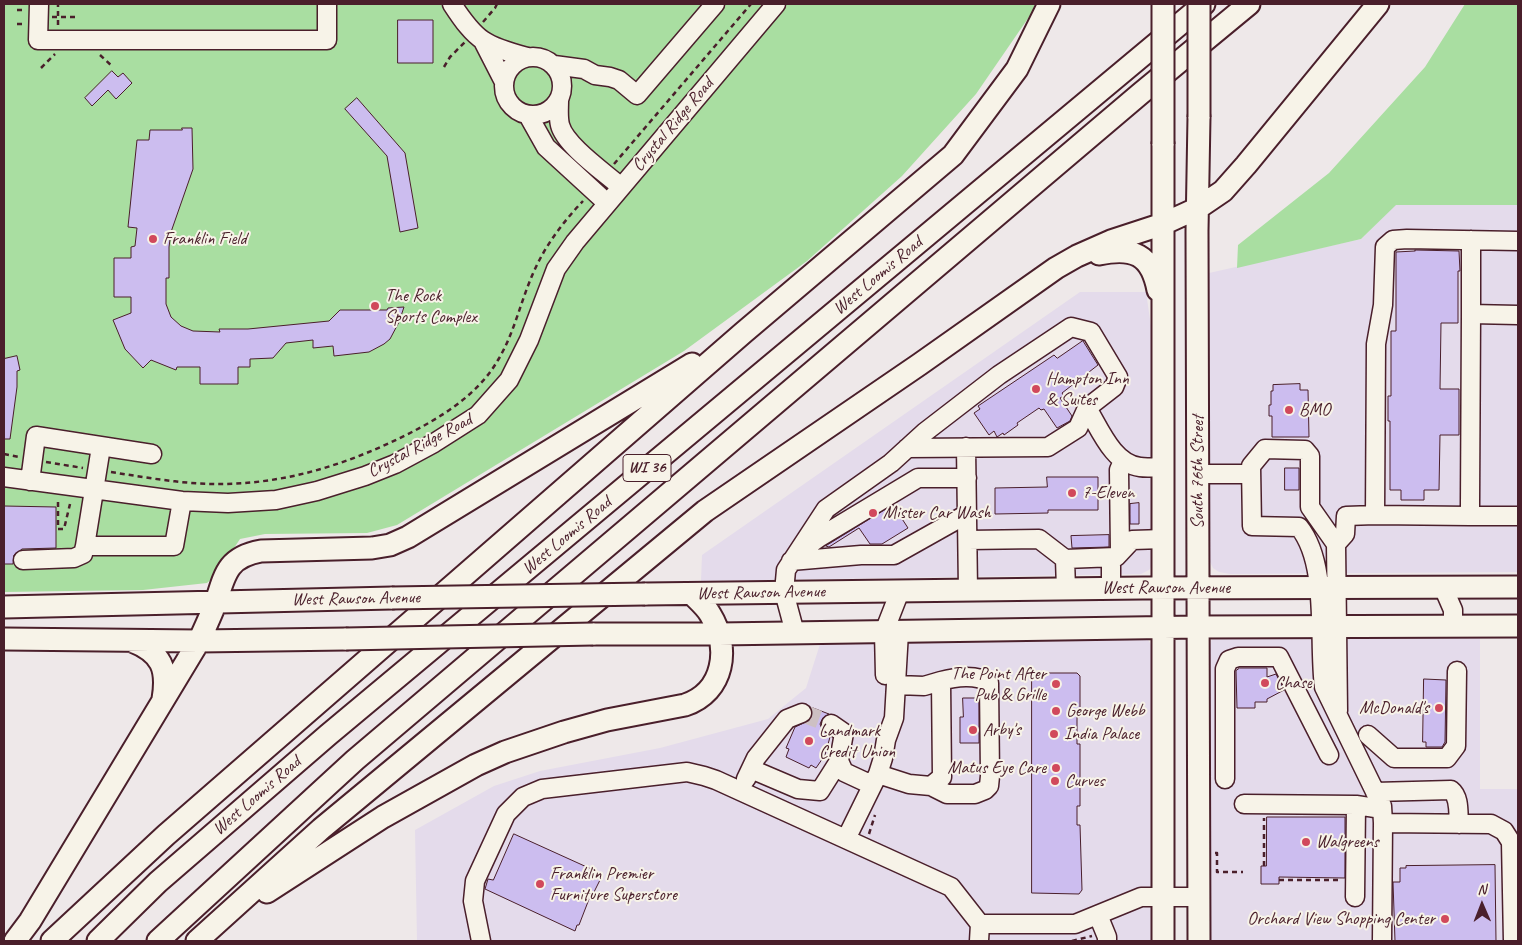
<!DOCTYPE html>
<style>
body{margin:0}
#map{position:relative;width:1522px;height:945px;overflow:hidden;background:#eee8e9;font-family:Caveat,sans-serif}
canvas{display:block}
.frame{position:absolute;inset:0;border:5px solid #4a1f2b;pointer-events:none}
.north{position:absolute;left:1457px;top:880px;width:50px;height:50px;-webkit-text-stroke:4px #f7f3e8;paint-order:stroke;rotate:359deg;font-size:14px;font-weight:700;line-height:20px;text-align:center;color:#4a1f2b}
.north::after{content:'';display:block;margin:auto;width:18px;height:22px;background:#4a1f2b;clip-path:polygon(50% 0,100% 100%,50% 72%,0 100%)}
</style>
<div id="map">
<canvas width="1522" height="945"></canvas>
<div class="frame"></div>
<div class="north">N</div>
</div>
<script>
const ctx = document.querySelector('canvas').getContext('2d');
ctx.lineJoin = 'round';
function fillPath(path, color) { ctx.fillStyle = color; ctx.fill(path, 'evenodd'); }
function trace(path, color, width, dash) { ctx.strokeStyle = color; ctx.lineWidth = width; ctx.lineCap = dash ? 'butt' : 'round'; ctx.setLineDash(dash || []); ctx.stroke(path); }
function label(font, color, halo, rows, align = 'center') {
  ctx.font = font + ' Caveat,sans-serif'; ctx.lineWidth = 4; ctx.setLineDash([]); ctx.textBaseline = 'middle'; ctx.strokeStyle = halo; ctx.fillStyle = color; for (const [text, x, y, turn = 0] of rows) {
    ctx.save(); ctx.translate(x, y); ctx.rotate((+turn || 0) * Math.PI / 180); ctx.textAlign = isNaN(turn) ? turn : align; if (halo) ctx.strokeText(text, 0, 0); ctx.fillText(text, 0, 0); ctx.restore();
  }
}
const built = new Path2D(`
 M1395 205H1518V572L1230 574 1219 572 1213 568 1209 560V273L1361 239Z
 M1080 292H1146L1153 340V564L1149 570 1141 574 701 581 702 555Z
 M1480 634V789H1518V941H1208L1209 658 1210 645 1212 639 1218 635Z
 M1146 637 1152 646V941H417L415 830 494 786 540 771 660 748 768 719 806 688 821 641Z`);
const green = new Path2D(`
 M4 4H1035L1031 14 976 94 902 176 807 261 684 351 397 525 367 533 265 534 240 539 216 575 207 583 143 590 4 592Z
 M1465 4H1518V205H1396L1361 239 1237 268 1238 245 1329 173 1425 67Z`);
const building = new Path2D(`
 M398 20H433V63H398Z
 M112 71 118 77 123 73 132 83 116 99 108 90 92 106 85 98Z
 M357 98 405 153 418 228 400 232 387 156 345 109Z
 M182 128H192L193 169 171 232 169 247V278H166V304L171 317 181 326 193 331 220 332 219 329H248L329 321 340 310H387L388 308 404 307 399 322 390 339 384 344 369 352 334 356 333 346 313 348V340L286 343 273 358 250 359V367H238V384H200V367H177L176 370 151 360 143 368 125 349 113 320 131 313V297H114V258H131V247L135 246 137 228 128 227 137 140H149L150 130H182Z
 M1415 250 1459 251 1460 271H1458V323H1441L1440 389H1459V435H1440L1439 490H1424V500H1401V490H1390V421H1388V396H1391V331H1396V252L1415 251Z
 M1083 341 1098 365 1062 393 1064 396 1060 398 1072 416 1070 421 1057 428 1044 409 1041 410 1039 408 1017 423 1018 425 1004 435 1003 433 997 437 994 431 989 435 974 413 980 409 978 406 1054 355 1057 358Z
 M17 356 20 370 17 371V387L10 439H4V359Z
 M1300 384V390H1308L1309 437H1272V416H1269V405H1271V391H1273V385Z
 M1285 468H1299V490H1285Z
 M1047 477H1098V510H1048V513L995 514V488L1047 487Z
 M1139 503V524H1130V504Z
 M893 505 908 528 882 544H870L859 528 829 547 826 546Z
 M4 506 56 507V548L22 549 14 555 13 564H4Z
 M1109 535V547L1072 548 1071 536Z
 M1240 668H1267V677L1276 674 1284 690 1267 699V702H1255V708H1237L1236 671Z
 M1032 673H1077L1080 676V717H1077V744H1080V806H1077V825H1080L1082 890 1079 894 1032 893Z
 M1424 679 1446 680 1445 742 1442 747H1426V742H1423Z
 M963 698H979V743H960V717H963Z
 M813 708 829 714 823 718 820 724 822 729 830 737 825 755 816 768 811 765 809 768 786 757 789 749 786 748 795 727 810 720Z
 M1267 817H1345V878L1279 877V884H1261V866H1266Z
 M514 834 600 873 598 878 600 880 593 894H591L579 925H577L575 931 485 889 488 879 493 880Z
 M1495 865 1496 941H1395L1393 882H1400V868H1406V866Z`);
const minorTunnel = new Path2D(`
 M802 713 831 724`);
const path = new Path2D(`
 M17 10H25
 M52 17H79
 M483 22 495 8 497 4
 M17 24H24
 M58 25V4
 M100 55 112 66
 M444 67 450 57 465 42
 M41 68 55 54
 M614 164 751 4
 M4 454 19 457
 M46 462 83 468
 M111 472C149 478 188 485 227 484 294 482 353 462 412 432 445 415 479 393 498 360 515 332 521 299 535 269 547 243 564 221 583 201
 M58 502V529H64L70 504
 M869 834 875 815
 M1215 853H1217V872H1243
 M1264 866V818
 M1279 880H1341
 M1072 941 1092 936`);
const minor = new Path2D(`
 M39 4 38 40H327V4
 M452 4C476 41 485 46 527 57
 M484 43 504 82
 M504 86a29 29 0 1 1 58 0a29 29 0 1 1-58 0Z
 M554 65 584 69 595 75 610 77 619 80 637 95 715 4
 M559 101C559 109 558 117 560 125 565 145 604 172 621 187
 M528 115 546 147 607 203
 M1471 240V314
 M1518 315 1471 314 1470 504V516H1518
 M1087 408C1100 429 1113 464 1140 467 1147 468 1156 467 1163 467
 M101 447 85 546H174L182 501
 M966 447 968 590
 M1198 474H1251
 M4 477 182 501 228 503 276 500 317 491 365 476 395 464 434 443 478 415 509 380 529 340 556 269 575 242 776 4
 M30 481 36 436 152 454
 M1375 515 1470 516
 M968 540 1039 539 1065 559 1116 557 1132 540 1164 539
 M1336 544 1310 507V456L1305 450 1265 449 1251 466 1252 526 1299 527C1329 564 1318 639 1324 687L1382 806 1383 823 1491 824 1504 831 1511 842 1513 941
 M806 547 820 537 918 478H967
 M1120 553 1119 470 1123 461
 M1111 558V589
 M1065 559 1066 589
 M23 560 74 558 83 554 85 546
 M791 561 861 555H894L967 514
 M1443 587 1453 610V626
 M795 633 784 592 786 570 826 509 891 463 925 432 999 375 1071 327 1091 332 1118 377 1114 387 1087 408 1078 428 1048 447 907 448
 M885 675 884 632 900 591
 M1338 711 1336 544 1345 534 1346 516 1375 515 1376 344 1383 305 1385 247 1393 240 1407 239 1518 241
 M1368 735 1394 758H1447L1456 746 1457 671
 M839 761 844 772 872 785
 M751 769 798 789 820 791 839 761 844 733 831 724
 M878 774 909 784 931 786 942 777 941 681 924 686 897 685
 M746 779 756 758 787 719 802 713
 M1225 779V669L1229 660 1238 657H1279L1329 755
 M931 786 947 794H975L985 790 989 786 990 776 989 683C977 674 955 677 941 681
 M1375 792 1451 790C1460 797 1458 813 1459 824
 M1244 804 1356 805 1382 809
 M846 839 878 774 883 758 886 740 894 718 899 632
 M1355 897 1356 805
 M1098 915 1107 937V941
 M980 924H1075L1141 897H1198
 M481 941 473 901 475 881 506 814 523 797 542 789 687 772 704 776 716 780 951 887 980 924 979 941
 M1382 941 1383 823`);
const major = new Path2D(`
 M1099 254C1133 247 1151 254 1158 290
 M645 594 1142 588 1518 587
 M4 607 392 598
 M593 634H719L1198 627 1518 626
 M4 639 199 641 346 639
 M132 641C162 653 168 669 163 699
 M267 892 383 817 476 765 505 752 564 732 607 720 685 705C724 692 731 648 710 614 706 607 698 600 692 594
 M15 941 30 921 199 641C205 628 211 615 216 602 225 573 228 557 261 551L372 548 390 545 408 537 692 364
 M52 941 166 835 743 333 953 155 1017 69 1049 4
 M98 941 158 882 328 735 1204 4
 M158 941 355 760 1140 94 1249 4
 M197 941 321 829 705 511 920 364 1056 268 1077 256 1111 241 1163 224 1198 208 1223 191 1246 165 1378 4
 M1163 941V144
 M1199 941 1197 231 1199 117`);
const majorBridge = new Path2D(`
 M1163 4V144
 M1199 117V4
 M392 598 645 594
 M346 639 593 634`);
const markers = [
 [153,239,5,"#d1495b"],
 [375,306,5,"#d1495b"],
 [1036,389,5,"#d1495b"],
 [1289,410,5,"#d1495b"],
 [1072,493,5,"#d1495b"],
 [873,513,5,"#d1495b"],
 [1265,683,5,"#d1495b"],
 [1056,684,5,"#d1495b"],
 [1439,708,5,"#d1495b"],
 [1056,711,5,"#d1495b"],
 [973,730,5,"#d1495b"],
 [1054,734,5,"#d1495b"],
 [809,741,5,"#d1495b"],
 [1056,768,5,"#d1495b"],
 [1055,781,5,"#d1495b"],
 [1306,842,5,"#d1495b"],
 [540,884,5,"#d1495b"],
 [1445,919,5,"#d1495b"]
];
const shields = [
 [647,468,48]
];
const shieldNames = [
 ["WI 36",647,468]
];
const streetNames = [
 ["Crystal Ridge Road",673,125,-50],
 ["West Loomis Road",878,276,-40],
 ["Crystal Ridge Road",420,446,-28],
 ["South 76th Street",1198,472,-90],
 ["West Loomis Road",567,536,-40],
 ["West Rawson Avenue",1166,588],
 ["West Rawson Avenue",761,593,-1],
 ["West Rawson Avenue",356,599,-1],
 ["West Loomis Road",257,796,-41]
];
const poiNames = [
 ["Franklin Field",163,239],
 ["The Rock",385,296],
 ["Sports Complex",385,317],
 ["Hampton Inn",1046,379],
 ["& Suites",1046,400],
 ["BMO",1299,410],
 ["7-Eleven",1082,493],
 ["Mister Car Wash",883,513],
 ["The Point After",1046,674,"right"],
 ["Pub & Grille",1046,695,"right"],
 ["Chase",1275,683],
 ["McDonald's",1429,708,"right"],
 ["George Webb",1066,711],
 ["Arby's",983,730],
 ["Landmark",819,731],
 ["Credit Union",819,752],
 ["India Palace",1064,734],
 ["Matus Eye Care",1046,768,"right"],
 ["Curves",1065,781],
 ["Walgreens",1316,842],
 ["Franklin Premier",550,874],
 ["Furniture Superstore",550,895],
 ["Orchard View Shopping Center",1435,919,"right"]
];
fillPath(built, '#e4dbeb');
fillPath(green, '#a9dea1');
fillPath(building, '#ccbdef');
trace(building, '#4a1f2b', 1);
trace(minorTunnel, '#cdc0c3', 18, [18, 9]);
trace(minor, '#4a1f2b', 21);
trace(major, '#4a1f2b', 25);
trace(path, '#4a1f2b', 2.5, [5, 4]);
trace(minor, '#f7f3e8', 18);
trace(major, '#f7f3e8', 21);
trace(majorBridge, '#4a1f2b', 25, []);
trace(majorBridge, '#f7f3e8', 21);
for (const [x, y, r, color] of markers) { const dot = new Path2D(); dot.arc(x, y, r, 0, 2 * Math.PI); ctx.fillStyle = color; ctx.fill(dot); trace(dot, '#f7f3e8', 2); }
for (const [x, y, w] of shields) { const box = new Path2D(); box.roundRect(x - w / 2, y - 13.5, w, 27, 4); ctx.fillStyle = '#f7f3e8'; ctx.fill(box); trace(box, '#4a1f2b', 1); }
label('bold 16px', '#4a1f2b', null, shieldNames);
label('18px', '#4a1f2b', '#f7f3e8', streetNames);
label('18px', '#4a1f2b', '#f7f3e8', poiNames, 'left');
</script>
